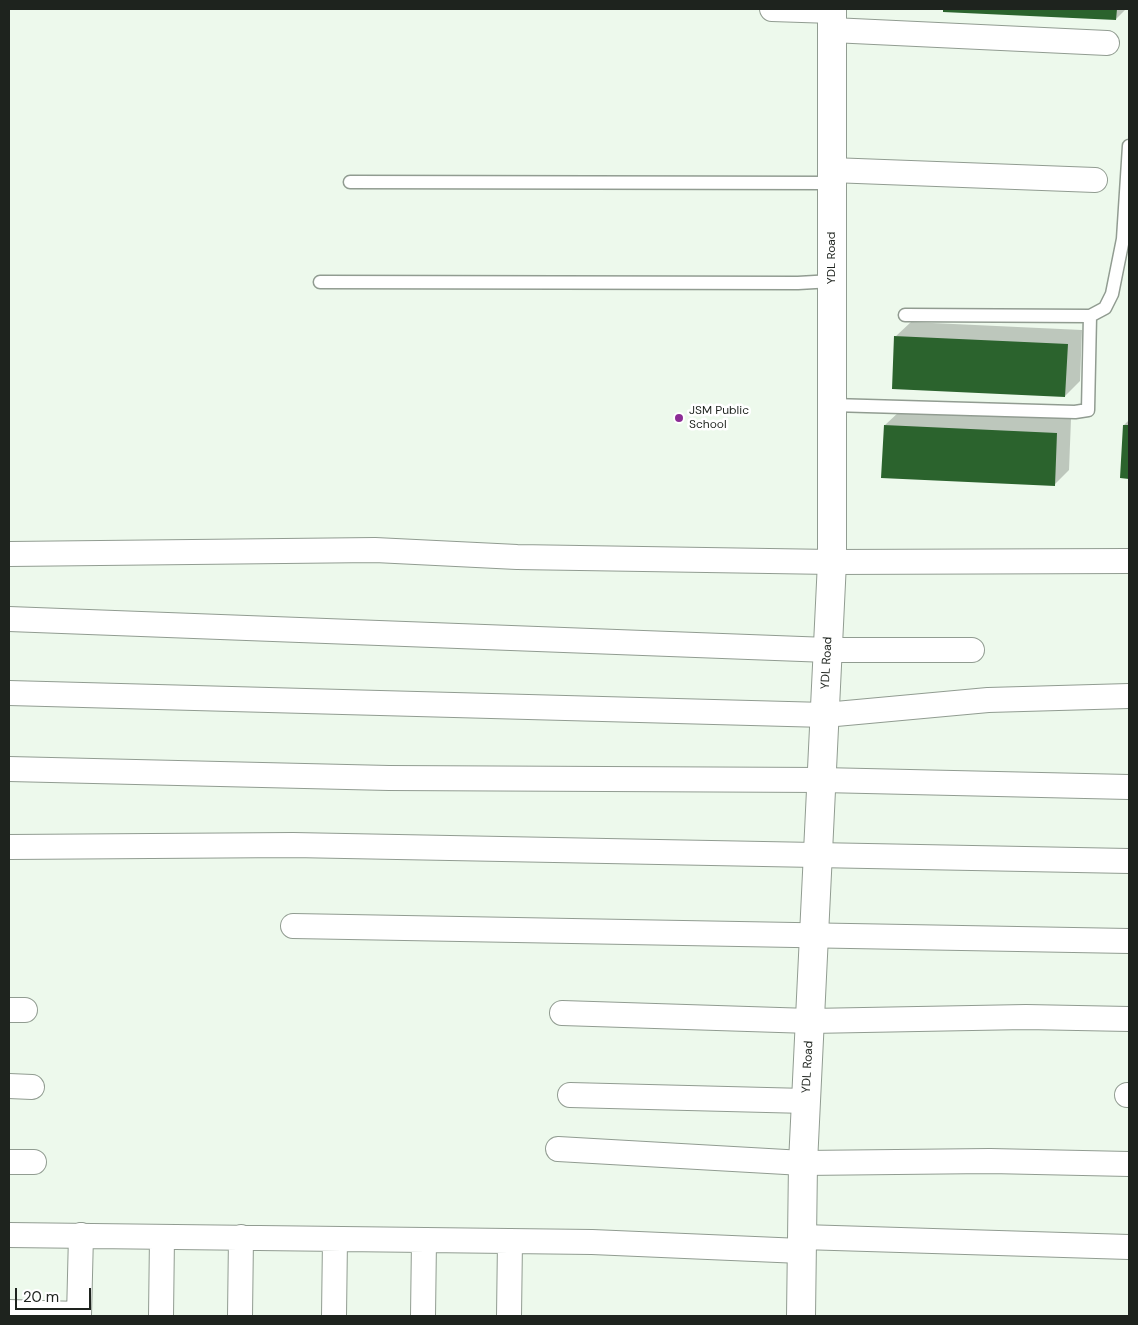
<!DOCTYPE html>
<style>
body{margin:0}
#map{position:relative;width:1138px;height:1325px;overflow:hidden;background:#edf9ec;font-family:"DM Sans",sans-serif}
canvas{display:block}
.frame{position:absolute;inset:0;border:10px solid #1e231e;pointer-events:none}
.scale{position:absolute;left:15px;top:1288px;width:76px;height:22px;box-sizing:border-box;border:2px solid #1e231e;border-top:0;padding-left:6px;font-size:15px;line-height:18px;white-space:nowrap;color:#1e231e;-webkit-text-stroke:4px #fff;paint-order:stroke}
</style>
<div id="map">
<canvas width="1138" height="1325"></canvas>
<div class="frame"></div>
<div class="scale">20 m</div>
</div>
<script>
const ctx = document.querySelector('canvas').getContext('2d');
ctx.lineJoin = 'round';
function fillPath(path, color) { ctx.fillStyle = color; ctx.fill(path, 'evenodd'); }
function trace(path, color, width, dash) { ctx.strokeStyle = color; ctx.lineWidth = width; ctx.lineCap = dash ? 'butt' : 'round'; ctx.setLineDash(dash || []); ctx.stroke(path); }
function label(font, color, halo, rows, align = 'center') {
  ctx.font = font + ' "DM Sans",sans-serif'; ctx.lineWidth = 5; ctx.setLineDash([]); ctx.textBaseline = 'middle'; ctx.strokeStyle = halo; ctx.fillStyle = color; for (const [text, x, y, turn = 0] of rows) {
    ctx.save(); ctx.translate(x, y); ctx.rotate((+turn || 0) * Math.PI / 180); ctx.textAlign = isNaN(turn) ? turn : align; if (halo) ctx.strokeText(text, 0, 0); ctx.fillText(text, 0, 0); ctx.restore();
  }
}
const shadow = new Path2D(`
 M944 9H1126L1116 19 944 11Z
 M911 322 1082 330 1080 381 1065 396 896 336Z
 M900 411 1071 419 1069 470 1054 485 885 425Z
 M1129 420V477H1122L1124 425Z`);
const building = new Path2D(`
 M943 9H1117L1116 20 943 12Z
 M894 336 1068 344 1065 397 892 389Z
 M884 425 1057 433 1055 486 881 478Z
 M1123 425H1129V479L1120 478Z`);
const service = new Path2D(`
 M350 182 831 183
 M320 282 798 283 832 281
 M905 315 1090 316 1105 308 1112 294 1123 239 1129 146
 M832 405 1075 412 1088 410 1090 316`);
const minor = new Path2D(`
 M772 9 832 11
 M832 30 1107 43
 M831 170 1095 180
 M9 554 375 550 517 557 832 562 1129 561
 M9 619 828 650H972
 M9 693 825 715 988 700 1129 696
 M9 769 389 778 822 780 1129 787
 M9 847 293 845 1129 861
 M293 926 1129 941
 M9 1010H25
 M562 1013 810 1021 1026 1017 1129 1019
 M9 1086 32 1087
 M570 1095 806 1101
 M1127 1095H1129
 M558 1149 803 1163 990 1161 1129 1164
 M9 1162H34
 M9 1235 592 1242 801 1251
 M802 1237 1129 1247
 M9 1312 79 1314
 M79 1316 81 1235
 M161 1316 162 1237
 M240 1316 241 1237
 M334 1316 335 1239
 M423 1316 424 1240
 M509 1316 510 1241`);
const tertiary = new Path2D(`
 M801 1316 803 1163 832 562V9`);
const markers = [
 [679,418,5,"#8c2c95"]
];
const streetNames = [
 ["YDL Road",832,258,-90],
 ["YDL Road",827,663,-87],
 ["YDL Road",808,1067,-87]
];
const poiNames = [
 ["JSM Public",689,411],
 ["School",689,425]
];
fillPath(shadow, '#0003');
fillPath(building, '#2b632d');
trace(service, '#919c91', 15);
trace(minor, '#919c91', 26);
trace(tertiary, '#919c91', 30);
trace(service, '#fff', 12);
trace(minor, '#fff', 24);
trace(tertiary, '#fff', 28);
for (const [x, y, r, color] of markers) { const dot = new Path2D(); dot.arc(x, y, r, 0, 2 * Math.PI); ctx.fillStyle = color; ctx.fill(dot); trace(dot, '#fff', 2); }
label('12px', '#1e231e', '#fff', streetNames);
label('12px', '#1e231e', '#fff', poiNames, 'left');
</script>
